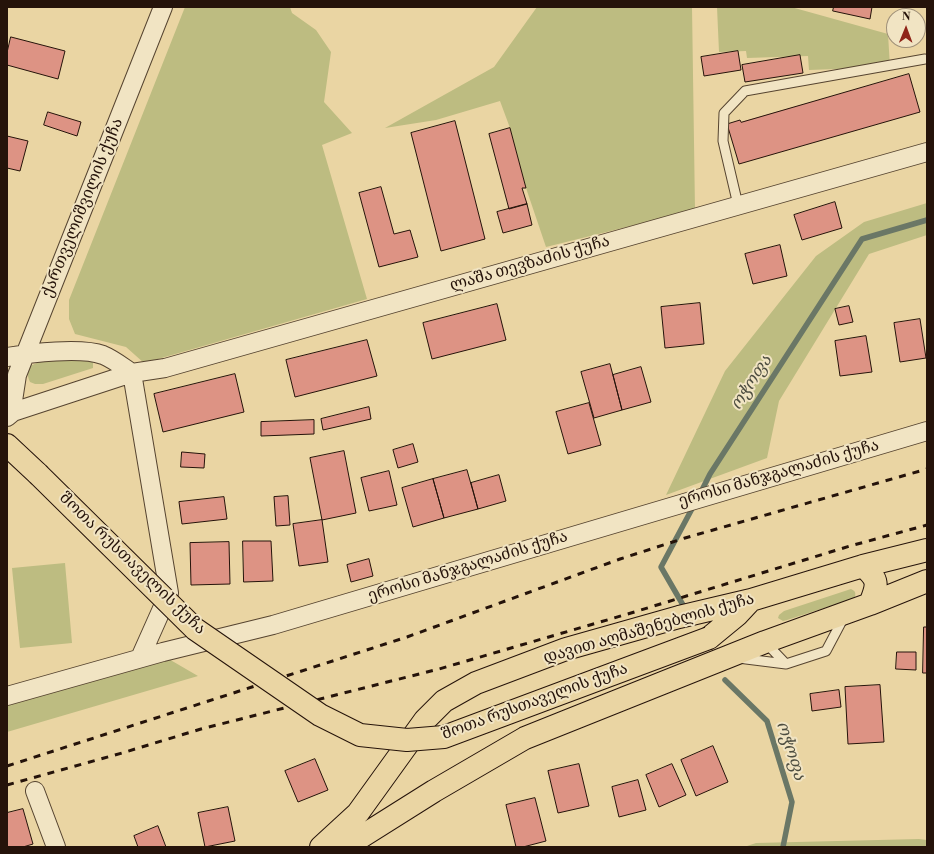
<!DOCTYPE html>
<meta charset="utf-8">
<style>
body{margin:0}
#map{position:relative;width:934px;height:854px;overflow:hidden;background:#ead5a3;font-family:"Libre Bodoni",serif}
canvas{display:block}
.frame{position:absolute;inset:0;border:8px solid #25130a;pointer-events:none}
.north{position:absolute;left:886px;top:8px;width:40px;height:40px;box-sizing:border-box;background:#f1e4c3;border:1px solid #9f9079;border-radius:50%;rotate:1deg;font-size:11px;font-weight:700;line-height:16px;text-align:center;color:#25130a}
.north::after{content:'';display:block;margin:auto;width:14px;height:18px;background:#8f2418;clip-path:polygon(50% 0,100% 100%,50% 72%,0 100%)}
</style>
<div id="map">
<canvas width="934" height="854"></canvas>
<div class="frame"></div>
<div class="north">N</div>
</div>
<script>
const ctx = document.querySelector('canvas').getContext('2d');
ctx.lineJoin = 'round';
function fillPath(path, color) { ctx.fillStyle = color; ctx.fill(path, 'evenodd'); }
function trace(path, color, width, dash) { ctx.strokeStyle = color; ctx.lineWidth = width; ctx.lineCap = dash ? 'butt' : 'round'; ctx.setLineDash(dash || []); ctx.stroke(path); }
function label(font, color, halo, rows, align = 'center') {
  ctx.font = font + ' "Libre Bodoni","Noto Serif Georgian",serif'; ctx.lineWidth = 4; ctx.setLineDash([]); ctx.textBaseline = 'middle'; ctx.strokeStyle = halo; ctx.fillStyle = color; for (const [text, x, y, turn = 0] of rows) {
    ctx.save(); ctx.translate(x, y); ctx.rotate((+turn || 0) * Math.PI / 180); ctx.textAlign = isNaN(turn) ? turn : align; if (halo) ctx.strokeText(text, 0, 0); ctx.fillText(text, 0, 0); ctx.restore();
  }
}
const green = new Path2D(`
 M185 7H290L292 13 316 30 331 52 324 102 352 133 322 145 367 299 144 363 126 347 75 334 69 319V300Z
 M537 7H692L695 210 546 247 526 188 510 128 500 101 436 120 385 128 494 67Z
 M717 7H791L888 34 890 67 809 70 808 56 747 58 746 51 719 52Z
 M927 203V235L869 254 779 401 767 458 666 495 725 371 816 256 864 222Z
 M90 359 93 363V368L43 384H35L30 382C27 376 27 372 30 366L39 362Z
 M65 563 72 643 20 648 12 568Z
 M851 589C855 591 856 592 855 597L852 599 787 620 783 621 778 618 779 615 784 611Z
 M167 658 198 676 7 732V704Z
 M919 839 927 840V847H744L756 843Z`);
const stream = new Path2D(`
 M700 494 710 474 862 239 927 220
 M683 605 661 567 694 505
 M725 680 767 721 792 802 783 847`);
const building = new Path2D(`
 M834 7H872L870 19 833 11Z
 M11 37 65 51 58 79 7 65V53Z
 M738 51 741 70 704 76 701 57Z
 M800 55 803 73 745 82 742 65Z
 M909 74 920 112 739 164 727 124 740 120 741 122Z
 M48 112 81 122 77 136 44 125Z
 M455 121 485 239 441 251 411 133Z
 M510 128 526 188H522L527 204 509 209 489 134Z
 M7 136 28 141 20 171 7 168Z
 M381 187 394 234 410 230 418 257 379 267 359 193Z
 M835 202 842 228 802 240 794 215Z
 M527 204 532 225 503 233 497 212Z
 M780 245 787 276 753 284 745 254Z
 M700 303 704 344 665 348 661 307Z
 M497 304 506 340 432 359 423 323Z
 M849 306 853 322 839 325 835 309Z
 M920 319 926 358 900 362 894 323Z
 M866 336 872 372 840 376 835 341Z
 M367 340 377 376 295 397 286 360Z
 M610 364 622 410 594 418 581 372Z
 M641 367 651 402 622 410 613 375Z
 M235 374 244 412 163 432 154 394Z
 M589 403 601 445 568 454 556 412Z
 M369 407 371 419 323 430 321 419Z
 M314 420V434L261 436V422Z
 M413 444 418 462 398 468 393 450Z
 M344 451 356 513 322 520 310 458Z
 M182 452 205 454 204 468 181 467Z
 M467 470 478 509 444 518 433 479Z
 M389 471 397 505 369 511 361 478Z
 M499 475 506 501 478 509 471 483Z
 M433 479 444 518 413 527 402 488Z
 M288 496 290 525 276 526 274 497Z
 M224 497 227 519 182 524 179 502Z
 M322 520 328 562 299 566 293 524Z
 M243 541H271L273 581 244 582Z
 M229 542 230 584 191 585 190 543Z
 M369 559 373 576 351 582 347 565Z
 M924 627H927V673H923Z
 M897 652H916V670L896 669Z
 M880 685 884 742 848 744 845 687Z
 M839 690 841 707 812 711 810 694Z
 M713 746 728 782 696 796 681 760Z
 M315 759 328 790 298 802 285 771Z
 M579 764 589 806 558 813 548 771Z
 M672 764 686 795 659 807 646 775Z
 M638 780 646 810 619 817 612 787Z
 M535 798 546 841 523 847H516L506 805Z
 M228 807 235 841 205 847 198 813Z
 M23 809 33 844 23 847H7V813Z
 M158 826 166 847H138L134 836Z`);
const service = new Path2D(`
 M738 205 723 141 724 113 745 91 925 59
 M765 642 786 664
 M738 658 786 664 826 651 844 617`);
const minor = new Path2D(`
 M7 357C31 353 81 347 103 355 113 359 123 367 132 373
 M132 373 169 593 140 658
 M13 412V401L17 375 163 7
 M7 417 13 412 132 373 165 368 927 152
 M7 696 163 652 273 625 927 431
 M35 791 56 847`);
const primary = new Path2D(`
 M7 445 38 474
 M863 566C879 580 878 584 870 604
 M709 638 737 615 751 600
 M321 847 358 813 425 720 444 701 476 683 566 649 679 617 751 600 863 566 927 550
 M345 847 434 791 525 738 765 642 870 604 927 581`);
const rail = new Path2D(`
 M7 766 407 637 620 559 685 538 927 469
 M7 785 122 753 201 729 439 669 631 613 850 546 927 525`);
const primaryBridge = new Path2D(`
 M38 474 195 629 320 715 360 735 407 740 444 737 709 638`);
const streetNames = [
 ["ქართველიშვილის ქუჩა",83,208,-68],
 ["ლაშა თევზაძის ქუჩა",530,264,-16],
 ["ეროსი მანჯგალაძის ქუჩა",779,474,-16],
 ["შოთა რუსთაველის ქუჩა",132,564,44],
 ["ეროსი მანჯგალაძის ქუჩა",468,567,-17],
 ["დავით აღმაშენებლის ქუჩა",649,629,-16],
 ["შოთა რუსთაველის ქუჩა",535,702,-20]
];
const waterNames = [
 ["ოჭოფა",752,383,-57],
 ["ოჭოფა",790,751,72]
];
fillPath(green, '#bdbc81');
trace(stream, '#6a7766', 5.5);
fillPath(building, '#dd9384');
trace(building, '#25130a', 1);
trace(service, '#564430', 11);
trace(minor, '#564430', 20);
trace(primary, '#25130a', 24);
trace(service, '#f1e4c3', 9);
trace(minor, '#f1e4c3', 18);
trace(primary, '#ead5a3', 22);
trace(rail, '#25130a', 3, [7, 7]);
trace(primaryBridge, '#25130a', 24, []);
trace(primaryBridge, '#ead5a3', 22);
label('16px', '#25130a', '#f1e4c3', streetNames);
label('italic 17px', '#4d4d40', '#f1e4c3', waterNames);
</script>
